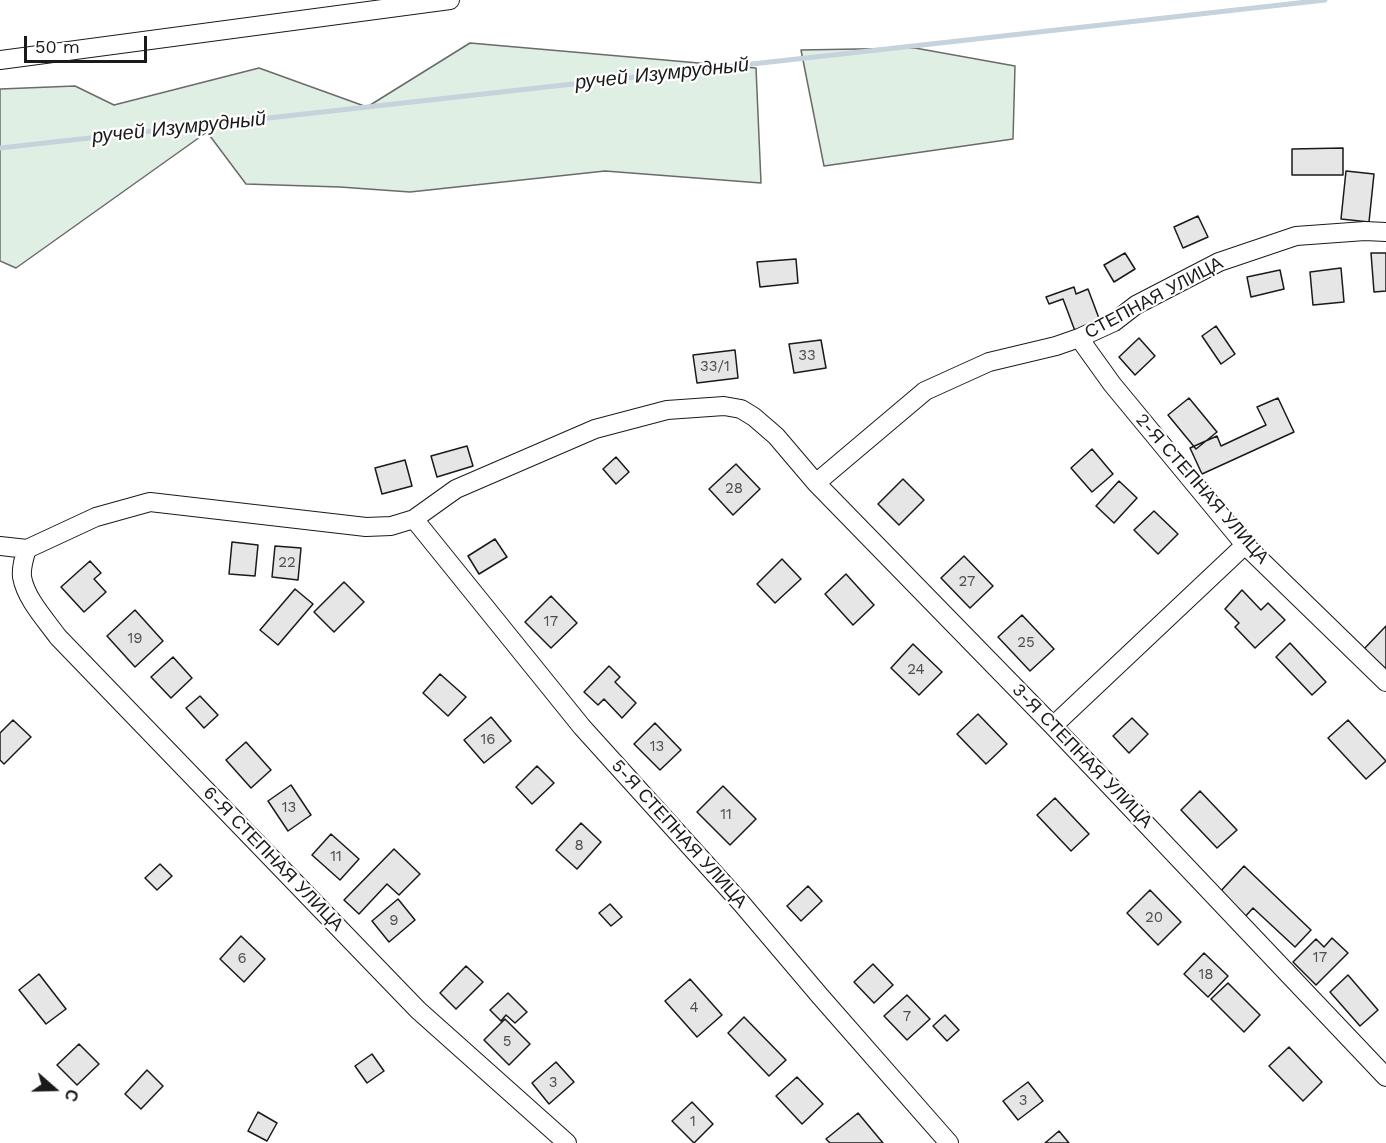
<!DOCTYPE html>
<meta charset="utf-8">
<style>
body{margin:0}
#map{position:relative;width:1386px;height:1143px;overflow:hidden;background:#fff;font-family:"Work Sans",sans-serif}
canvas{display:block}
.north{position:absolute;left:24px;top:1059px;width:60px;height:60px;-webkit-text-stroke:4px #fff;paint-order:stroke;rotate:110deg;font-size:16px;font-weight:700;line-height:24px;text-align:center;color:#1a1a1a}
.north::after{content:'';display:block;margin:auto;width:21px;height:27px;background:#1a1a1a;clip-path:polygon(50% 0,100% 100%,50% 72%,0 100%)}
.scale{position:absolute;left:24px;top:36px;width:123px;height:27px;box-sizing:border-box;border:3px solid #1a1a1a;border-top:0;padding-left:8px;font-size:18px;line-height:21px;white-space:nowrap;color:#1a1a1a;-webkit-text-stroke:4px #fff;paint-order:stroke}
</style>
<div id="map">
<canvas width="1386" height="1143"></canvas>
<div class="north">С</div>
<div class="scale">50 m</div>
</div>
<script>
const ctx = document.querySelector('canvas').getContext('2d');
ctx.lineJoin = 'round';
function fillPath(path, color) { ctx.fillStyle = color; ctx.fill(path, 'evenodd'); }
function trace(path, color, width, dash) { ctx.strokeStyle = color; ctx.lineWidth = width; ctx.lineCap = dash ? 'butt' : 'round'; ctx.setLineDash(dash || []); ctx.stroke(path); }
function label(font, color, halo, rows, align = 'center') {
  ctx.font = font + ' "Work Sans",sans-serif'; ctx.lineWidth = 4.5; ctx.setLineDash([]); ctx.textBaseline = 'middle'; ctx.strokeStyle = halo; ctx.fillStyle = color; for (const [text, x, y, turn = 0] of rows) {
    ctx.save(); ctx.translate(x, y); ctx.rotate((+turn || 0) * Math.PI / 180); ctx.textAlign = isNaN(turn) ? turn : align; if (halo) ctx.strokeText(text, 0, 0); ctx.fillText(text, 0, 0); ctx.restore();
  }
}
const green = new Path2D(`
 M470 43 756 68 761 183 605 171 410 192 340 187 246 184 207 132 16 268 0 261V89L75 86 114 105 259 68 367 107Z
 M915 48 1015 66 1013 139 824 166 801 50Z`);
const stream = new Path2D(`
 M0 148 1325 0`);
const building = new Path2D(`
 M1343 148V175H1292V149Z
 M1346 171 1374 174 1369 222 1341 219Z
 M1198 216 1208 237 1183 248 1174 227Z
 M1125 253 1135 269 1114 282 1104 265Z
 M1371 253H1386V291L1374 292Z
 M796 259 798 283 760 287 757 262Z
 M1341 268 1344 302 1313 305 1310 272Z
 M1280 270 1284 289 1251 297 1247 277Z
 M1074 287 1076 294 1088 289 1100 321 1075 331 1063 299 1049 304 1046 297Z
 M1216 326 1235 354 1221 364 1202 336Z
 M1139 338 1155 356 1135 375 1119 357Z
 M821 340 826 368 794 373 789 344Z
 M735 350 738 378 697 383 693 355Z
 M1189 398 1217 432 1196 449 1168 415Z
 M1278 398 1294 432 1202 474 1190 448 1217 436 1221 446 1266 425 1257 407Z
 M467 446 473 466 437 477 431 456Z
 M1092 449 1113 474 1092 492 1071 468Z
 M616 457 629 472 616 484 603 469Z
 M405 460 412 486 382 494 375 468Z
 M736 464 760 489 733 515 709 489Z
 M903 479 924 500 899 525 878 504Z
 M1119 481 1137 498 1114 523 1096 506Z
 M1154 511 1178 534 1158 554 1134 530Z
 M495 539 507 557 479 574 468 556Z
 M232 542 258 545 255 576 229 574Z
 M275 546 301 548 298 580 272 577Z
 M964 556 993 586 970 608 941 578Z
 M782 559 801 579 775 603 757 584Z
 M90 561 101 573 94 579 106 592 84 612 61 587Z
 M846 574 874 605 853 625 825 594Z
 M344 582 364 602 334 632 314 612Z
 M295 589 313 604 278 645 260 630Z
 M1242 590 1261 610 1268 603 1285 620 1255 648 1235 627 1239 623 1225 609Z
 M551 596 577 623 551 648 525 622Z
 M135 610 163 641 135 667 107 636Z
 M1022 615 1054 649 1030 671 998 637Z
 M1386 626V669L1364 649Z
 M1290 643 1326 682 1312 695 1276 657Z
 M913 644 942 672 919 695 891 668Z
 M173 657 192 678 171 698 151 677Z
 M609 666 620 677 615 682 636 703 622 718 604 699 598 705 584 692Z
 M440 674 466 697 448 716 423 693Z
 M200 696 218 715 204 728 186 708Z
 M978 714 1007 744 986 764 957 734Z
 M491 717 511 741 484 763 464 740Z
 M1132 718 1148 734 1129 753 1113 736Z
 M13 720 31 737 4 764 0 760V733Z
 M1348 720 1386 761 1366 779 1328 738Z
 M655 723 681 750 660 770 634 744Z
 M246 742 271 770 251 788 226 760Z
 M537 766 554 783 532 804 516 787Z
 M291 785 311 815 288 831 268 801Z
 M723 786 756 819 730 845 697 812Z
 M1200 791 1237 830 1217 848 1181 810Z
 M1055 798 1089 834 1071 851 1037 815Z
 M581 823 601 842 577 869 556 850Z
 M331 834 359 859 340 880 312 855Z
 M394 849 420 874 399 895 387 884 359 914 344 900Z
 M160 864 172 876 157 890 145 878Z
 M1244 866 1311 930 1295 947 1253 908 1243 919 1218 894Z
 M808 886 822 901 801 921 787 906Z
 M1150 890 1181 922 1158 945 1127 913Z
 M398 899 415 920 389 942 372 921Z
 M610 904 622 917 611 926 599 913Z
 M241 936 265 959 244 982 220 959Z
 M1332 938 1348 953 1316 985 1293 962 1316 939 1324 947Z
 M1204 953 1228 976 1208 997 1184 974Z
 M873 964 893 985 874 1003 854 982Z
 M466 966 483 982 456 1009 440 993Z
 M39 974 66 1009 46 1024 19 990Z
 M1348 975 1378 1010 1360 1026 1330 992Z
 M690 979 722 1015 697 1037 665 1001Z
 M1228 983 1260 1015 1244 1032 1211 999Z
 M508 993 527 1012 515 1023 506 1015 501 1021 490 1010Z
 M907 995 930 1019 907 1040 884 1016Z
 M945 1015 959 1030 947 1041 933 1026Z
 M744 1017 786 1060 769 1076 728 1033Z
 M505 1019 530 1044 509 1065 484 1040Z
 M79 1044 99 1064 77 1085 57 1065Z
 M1289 1047 1322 1082 1303 1101 1269 1066Z
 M372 1054 384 1071 367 1083 355 1066Z
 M556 1062 574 1082 549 1104 532 1083Z
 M147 1070 163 1086 141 1109 125 1094Z
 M797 1077 823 1104 802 1124 776 1096Z
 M1028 1082 1043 1101 1018 1120 1003 1101Z
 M692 1102 713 1124 694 1143 672 1121Z
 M258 1112 277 1123 267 1141 248 1131Z
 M858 1113 883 1143H830L826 1139Z
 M1059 1131 1069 1143H1045Z`);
const minor = new Path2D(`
 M0 60 450 0
 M1079 338 1112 384 1245 545 1386 682
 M816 483 925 391 989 362 1056 346 1079 338 1114 322 1136 305 1219 262 1296 236 1365 231 1386 232
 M414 519 582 727 742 904 820 996 949 1143
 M0 546 27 549 96 517 150 502 366 527 391 526 414 519 456 489 595 429 667 410 724 406 741 409 754 417 776 436 816 483 1053 726 1386 1077
 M27 549C24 558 21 567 22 577 26 599 45 619 58 637L418 1010 567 1143
 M1053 726 1245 545`);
const numberNames = [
 ["33",807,356],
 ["33/1",715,367],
 ["28",734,489],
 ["22",287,563],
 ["27",967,582],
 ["17",551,622],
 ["19",135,639],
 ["25",1026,643],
 ["24",916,670],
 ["16",488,740],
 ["13",657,747],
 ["13",289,808],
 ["11",726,815],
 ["8",579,846],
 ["11",336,857],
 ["20",1154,918],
 ["9",394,921],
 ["17",1320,958],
 ["6",242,959],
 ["18",1206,975],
 ["4",694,1008],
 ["7",907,1017],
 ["5",507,1042],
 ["3",553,1083],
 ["3",1023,1101],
 ["1",693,1122]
];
const streetNames = [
 ["СТЕПНАЯ УЛИЦА",1154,298,-28],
 ["2-Я СТЕПНАЯ УЛИЦА",1202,489,49],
 ["3-Я СТЕПНАЯ УЛИЦА",1082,756,46],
 ["5-Я СТЕПНАЯ УЛИЦА",679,834,48],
 ["6-Я СТЕПНАЯ УЛИЦА",273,859,46]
];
const waterNames = [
 ["ручей Изумрудный",662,74,-6],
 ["ручей Изумрудный",179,128,-6]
];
fillPath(green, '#e0efe3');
trace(green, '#6a6a6a', 1.5);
trace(stream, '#c6d2dc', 5);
fillPath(building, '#e6e6e6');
trace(building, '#1a1a1a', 1.5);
trace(minor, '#1a1a1a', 20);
trace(minor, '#fff', 18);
label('15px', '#4d4d4d', null, numberNames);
label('18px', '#1a1a1a', '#fff', streetNames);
label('italic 20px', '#1a1a1a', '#fff', waterNames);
</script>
